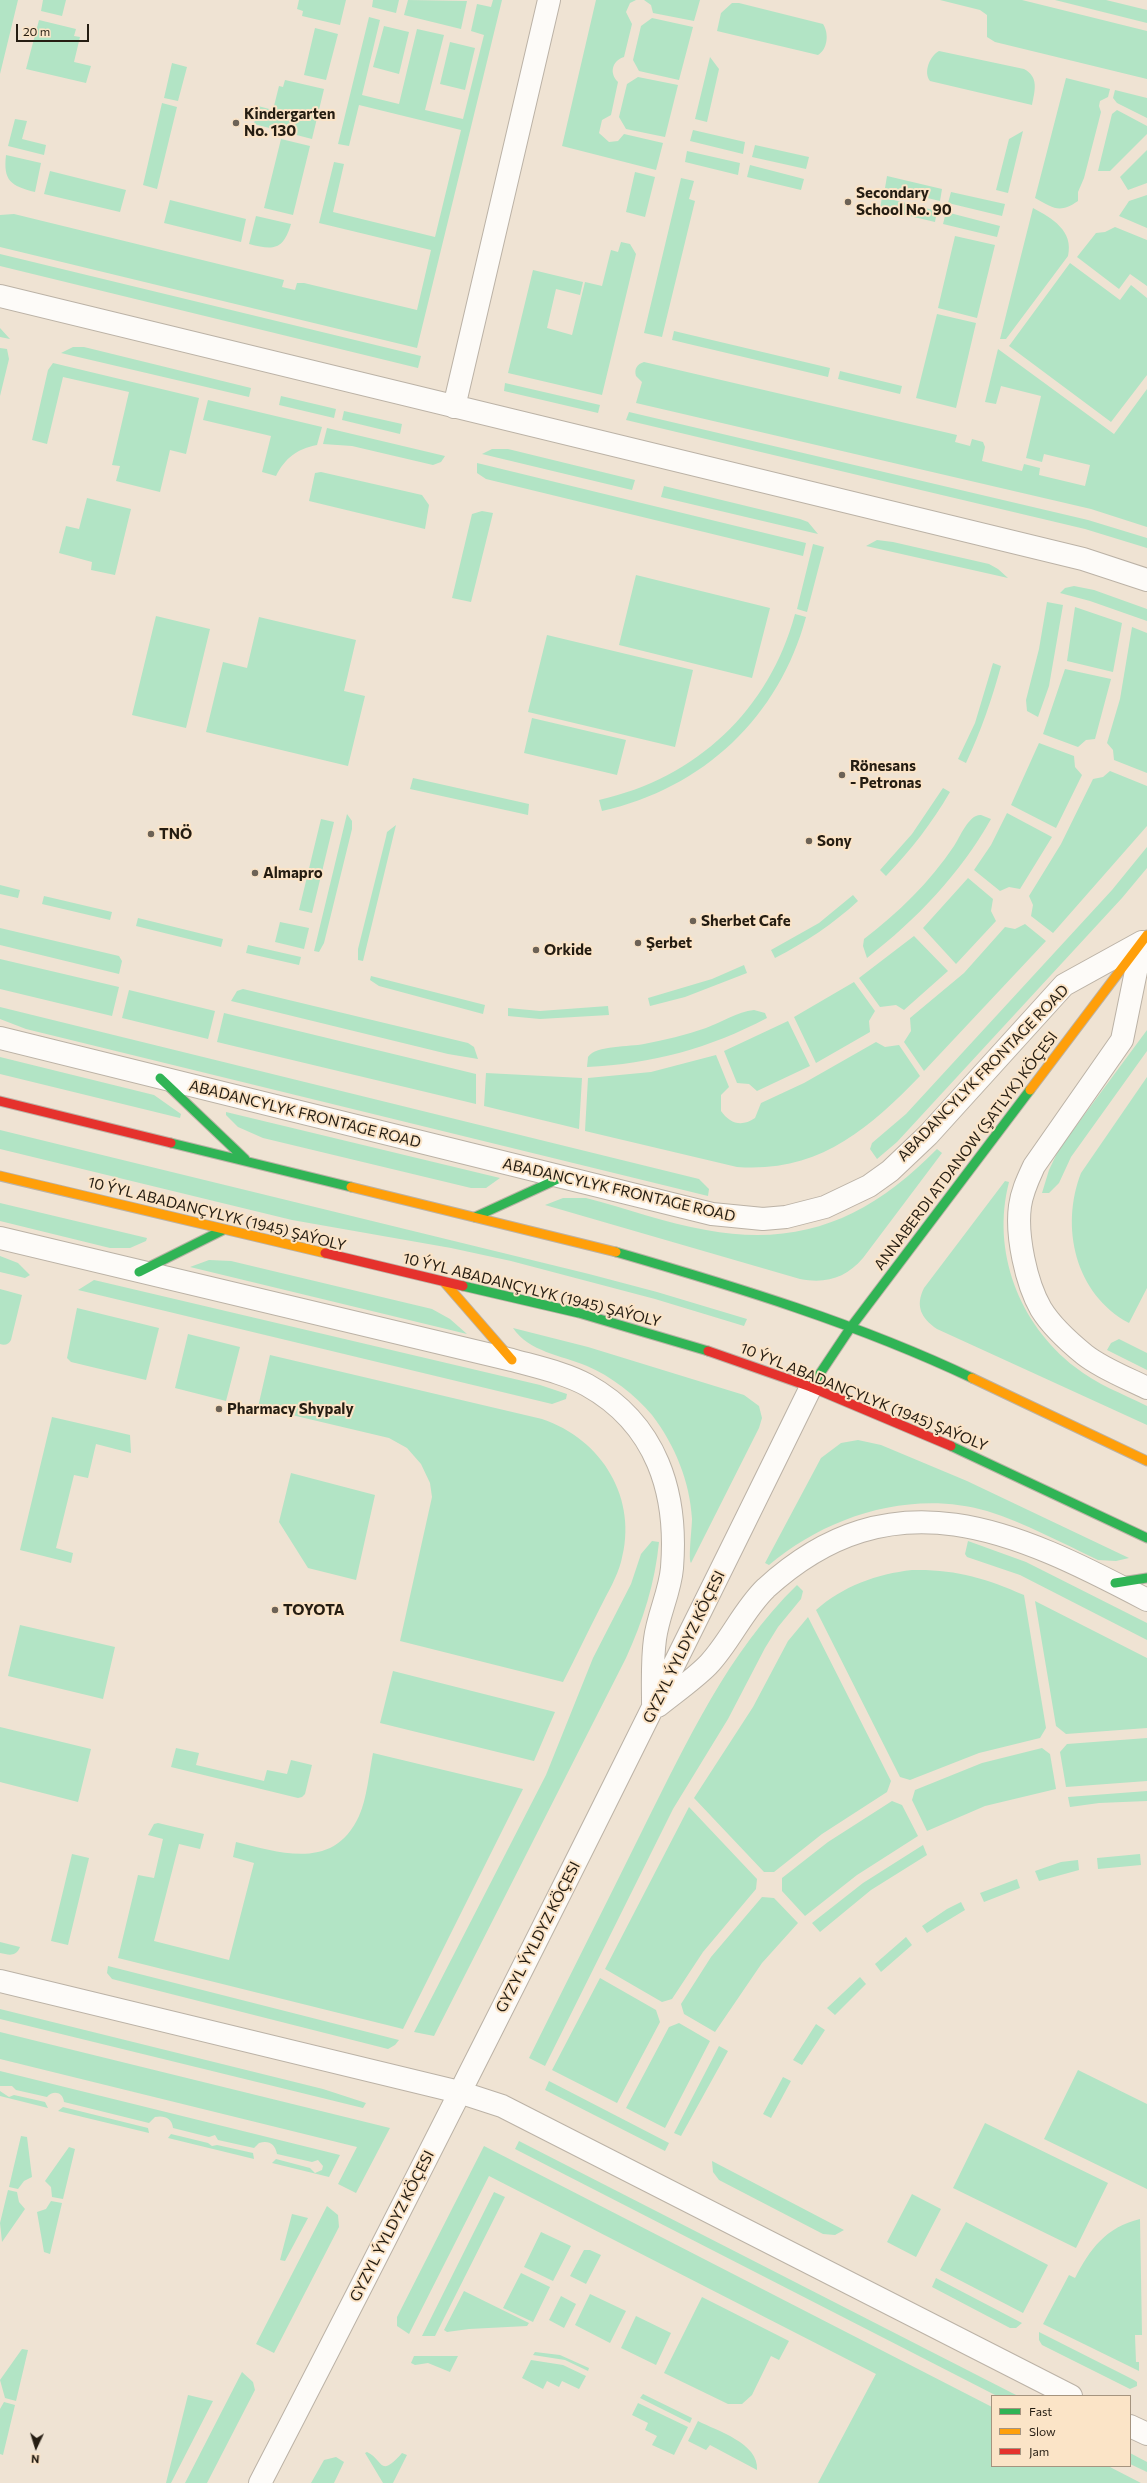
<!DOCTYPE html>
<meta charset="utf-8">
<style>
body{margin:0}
#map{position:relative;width:1147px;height:2483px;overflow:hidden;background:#efe3d3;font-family:Commissioner,sans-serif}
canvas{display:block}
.legend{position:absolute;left:991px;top:2395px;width:140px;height:72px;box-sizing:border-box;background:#fbe4c7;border:1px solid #a5947f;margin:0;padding:5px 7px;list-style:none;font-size:12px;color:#251d12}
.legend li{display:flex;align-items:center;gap:8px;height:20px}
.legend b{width:20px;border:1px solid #a5947f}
.north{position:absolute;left:16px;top:2427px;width:40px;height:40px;-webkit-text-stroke:3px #fbe4c7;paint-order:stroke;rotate:184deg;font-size:11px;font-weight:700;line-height:16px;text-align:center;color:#251d12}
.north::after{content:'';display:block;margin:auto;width:14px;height:18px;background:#251d12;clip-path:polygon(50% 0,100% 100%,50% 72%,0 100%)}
.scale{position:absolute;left:16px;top:24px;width:73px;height:18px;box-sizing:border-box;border:2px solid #251d12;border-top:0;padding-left:5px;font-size:12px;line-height:14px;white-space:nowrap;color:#251d12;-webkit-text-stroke:3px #fbe4c7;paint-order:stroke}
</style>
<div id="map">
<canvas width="1147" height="2483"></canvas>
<ul class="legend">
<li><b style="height:5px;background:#30b455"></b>Fast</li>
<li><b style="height:5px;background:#ff9f0a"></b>Slow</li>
<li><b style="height:5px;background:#e5322d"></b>Jam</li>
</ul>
<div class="north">N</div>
<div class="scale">20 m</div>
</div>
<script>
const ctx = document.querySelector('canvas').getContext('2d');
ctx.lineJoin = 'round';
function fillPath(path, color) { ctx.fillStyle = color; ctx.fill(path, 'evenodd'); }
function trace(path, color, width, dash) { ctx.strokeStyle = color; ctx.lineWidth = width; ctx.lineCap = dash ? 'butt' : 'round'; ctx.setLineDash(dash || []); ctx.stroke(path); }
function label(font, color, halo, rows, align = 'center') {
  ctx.font = font + ' Commissioner,sans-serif'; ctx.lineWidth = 4; ctx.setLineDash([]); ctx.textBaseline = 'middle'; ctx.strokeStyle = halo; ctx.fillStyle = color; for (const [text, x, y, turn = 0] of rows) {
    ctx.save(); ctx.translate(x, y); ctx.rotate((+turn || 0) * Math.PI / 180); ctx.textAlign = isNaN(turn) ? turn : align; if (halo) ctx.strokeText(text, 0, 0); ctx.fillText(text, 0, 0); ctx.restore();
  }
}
const green = new Path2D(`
 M0 0H18L0 74Z
 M43 0H66L62 16 41 11Z
 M299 0H346L340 25 302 16 303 11 297 9Z
 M373 0H399L396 13 372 7Z
 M408 0 467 1 461 29 404 15Z
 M493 0H502L417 348 0 247V215L14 214 284 280 282 287 295 290 297 283H304L417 310 431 250 319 223 334 162 344 164 333 212 435 237 461 130 359 105 349 146 338 144 369 17 380 20 362 95 399 104 417 29 444 35 425 110 463 119 484 35 471 31 477 4 491 7Z
 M596 0H636L630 3 626 12 632 24 624 57C612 61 609 73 618 82L611 115 602 120 599 133 609 142 618 141 624 134 663 143 656 170 562 146Z
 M644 0H700L694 21 653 13 651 5Z
 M940 0H1022L1147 31V79L995 42 987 37V15L980 10Z
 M1055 0H1106L1147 10V23Z
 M732 3H739L823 24C829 33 828 49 818 55L717 31 721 13Z
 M652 18 693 27 679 80 639 71 633 60 641 26Z
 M39 20 76 29 74 36 80 37 74 62 91 66 86 83 26 69Z
 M384 26 409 32 399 74 373 67Z
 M315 28 338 34 326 80 304 75Z
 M450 42 475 48 465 90 440 84Z
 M939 51 1024 69C1039 77 1035 90 1032 105L930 81C923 72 930 56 939 51Z
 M710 57 719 69 707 122 695 119Z
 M172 63 187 67 178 101 164 98Z
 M638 77 678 85 665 137 626 129 619 117 627 84Z
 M1066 78 1110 89 1108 97 1100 101 1099 106 1101 112 1084 178 1078 192V201C1059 214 1054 208 1035 198Z
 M285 80 324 89 312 139 254 124 258 106 273 110 279 86 283 87Z
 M1115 90 1147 98V118L1117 103 1113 98Z
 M162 103 177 107 157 189 143 185Z
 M1117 110 1147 126V134L1110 171H1098L1112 114Z
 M15 119 27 121 22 139 46 145 44 155 8 146Z
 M693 130 745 142 743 154 690 141Z
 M1023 131 1008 193 996 190 1009 139Z
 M281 139 310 146 293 215 264 208Z
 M755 145 809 157 806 169 752 157Z
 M1147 150V183L1128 190 1120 177Z
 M687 151 740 163 738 175 685 162Z
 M6 155 41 163 35 192C11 186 3 181 6 155Z
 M750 165 804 179 801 190 747 177Z
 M50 171 126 190 120 212 44 194Z
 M635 172 655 177 645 217 626 212Z
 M887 176 942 189 940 201 885 188Z
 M681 178 694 181 689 199 695 201 662 337 644 333Z
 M951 192 1005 204 1002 216 948 203Z
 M1147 195V228L1119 216 1129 201Z
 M882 197 937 211 935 222 880 209Z
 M170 200 246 219 241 242 164 223Z
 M1033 208C1052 218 1074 231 1068 256L1006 339H1000Z
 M946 212 1000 226 997 237 943 224Z
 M256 216 291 224C283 251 273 250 249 244Z
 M1115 227 1147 240V286L1130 274 1119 289 1077 257 1096 233 1105 232Z
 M955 236 995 245 977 318 938 308Z
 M621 242 630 244 636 254 602 395 508 373 533 270 583 282 580 295 556 289 547 328 572 335 585 282 602 286 611 250 618 252Z
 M0 254 421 356 418 368 0 266Z
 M1070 263 1120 300 1131 285 1147 298V375L1111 422 1009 346Z
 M937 314 976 323 956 408 916 398Z
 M0 328 10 339 0 337Z
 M674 331 830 368 828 377 672 340Z
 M73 347H84L251 388 249 397 61 353Z
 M0 348 7 349 9 359 0 396Z
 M998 349 1114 434 1147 389V527L1091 509 636 403 642 382 636 376C634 369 637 364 644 362L957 435 955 442 970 446 972 439 983 442 985 447 982 461 1022 471 1024 464 1040 468 1039 475 1085 486 1090 465 1044 454 1042 462 1026 458 1041 396 1001 386 996 404 985 402Z
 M53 363 199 398 186 454 170 450 160 492 116 481 120 466 112 465 129 392 63 377 47 444 32 440 48 370Z
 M840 371 902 386 900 394 838 379Z
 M505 383 600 405 598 413 504 391Z
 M281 396 336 409 334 418 279 405Z
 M208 400 322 427 317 445C297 449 285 458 276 476L262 472 271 436 203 420Z
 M344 411 402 424 400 434 342 420Z
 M629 412 1088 520 1147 538V548L1085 529 626 420Z
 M327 428 445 456 441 462 433 465 352 446 323 444Z
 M492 449H508L635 480 632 490 482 454Z
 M477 463 806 543 803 556 486 479 477 473Z
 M321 472 422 495 429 505 425 529 309 501 315 473Z
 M664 486 800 519 808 522 818 534 661 497Z
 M87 498 131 509 115 575 91 570 92 562 59 553 66 526 79 529Z
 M482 511 493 513 471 602 452 598 472 514Z
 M877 540 893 542 989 564 998 569 1008 578 866 546Z
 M813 544 824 547 807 612 797 609Z
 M636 575 770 608 752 678 619 645Z
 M1074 586 1094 590 1147 609V621L1090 601 1060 593 1065 588Z
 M1047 602 1063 605 1049 686 1038 717 1027 711 1026 700 1039 649Z
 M1075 607 1122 623 1113 672 1067 661Z
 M795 614 806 617C779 717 704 788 602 811L599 800C697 778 769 710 795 614Z
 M156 616 210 629 186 728 132 715Z
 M259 617 356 640 344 691 365 696 348 766 206 732 223 662 247 668Z
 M1132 627 1147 633V773L1114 760 1113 750 1107 743 1120 699Z
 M547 635 693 670 675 747 528 712Z
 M993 663 1001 666C992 699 981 731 966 763L958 759 975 723Z
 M1065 669 1111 679 1095 739 1086 740 1078 747 1043 734Z
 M532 718 626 740 617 775 524 753Z
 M1039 743 1074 756 1075 767 1082 775 1056 828 1011 805Z
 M1110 771 1147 786V826L1053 933 1031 916 1033 905 1029 896 1061 844 1093 779 1103 777Z
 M413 778 529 804 528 815 410 789Z
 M943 788 950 792C932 823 911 850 886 876L880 870 912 834Z
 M1007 813 1052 837 1020 889 1009 887 1000 891 974 870 991 845Z
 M347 814 352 821V829L324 943 319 952 314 951Z
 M981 815 991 819C960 874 917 919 867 958L863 946 864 939C898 913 930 882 954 846 960 837 969 814 981 815Z
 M321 819 334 822 312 913 299 910Z
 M396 825 363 961 358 960V949L386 837 387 832Z
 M1147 847V868L1122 898 897 1142 877 1159 870 1149 872 1143 906 1114 1112 890Z
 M968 878 993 899 991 911 996 921 956 964 923 928Z
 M0 885 20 890 18 898 0 894Z
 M853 895 858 901C833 924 806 942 775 958L771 950 819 923Z
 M44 896 112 912 110 920 42 904Z
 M138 918 223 939 221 947 136 926Z
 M280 922 309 928 304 949 275 942Z
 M1025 924 1046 941 924 1071 904 1042 911 1031 910 1018 964 973 1005 927 1015 929Z
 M0 928 119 956 122 961 119 974 0 945Z
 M914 936 948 971 904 1010 896 1005 880 1007 859 978Z
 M248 945 301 957 299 965 246 953Z
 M0 959 119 987 112 1016 0 989Z
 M744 965 747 973 685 997 650 1006 648 998 712 979Z
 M371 976 485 1005 483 1014 379 986 370 980Z
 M854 982 875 1011 869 1021 870 1032 816 1063 794 1017Z
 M243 989 468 1043 474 1047 478 1059 448 1054 231 1001 237 991Z
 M129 990 215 1011 208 1039 122 1018Z
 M608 1006 609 1015 540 1019 508 1016V1008L540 1011Z
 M0 1007 699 1179 709 1189 708 1196 26 1029 0 1019Z
 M754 1010 765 1013 767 1018C710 1048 652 1064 587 1067L588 1057C596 1045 630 1047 644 1044 665 1040 685 1035 706 1028 722 1022 737 1012 754 1010Z
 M224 1013 476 1074V1104L217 1042Z
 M788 1021 810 1066 757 1091 749 1084 737 1083 724 1051Z
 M1147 1030V1051L1071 1157 1059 1183 1049 1193H1042L1049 1170 1059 1149Z
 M876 1042 885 1047 899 1045 920 1076C867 1131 817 1173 737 1167L585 1131 588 1078 651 1072 716 1055 729 1087 721 1095V1111C730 1124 742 1127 755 1118L761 1103 804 1083Z
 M0 1057 154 1095 181 1114 180 1118 0 1074Z
 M486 1073 582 1078 579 1129 484 1106Z
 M1147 1077V1288L1129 1323C1075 1294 1060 1227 1081 1173Z
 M226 1112 500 1178 486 1188H471L263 1138 238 1127 226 1115Z
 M0 1130 589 1274 657 1292 747 1319 744 1326 655 1299 511 1261 451 1248 292 1220 0 1149Z
 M937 1149 942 1153 863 1258C846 1278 826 1284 800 1279L545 1205 563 1198H586C626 1208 665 1223 706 1230 802 1248 870 1217 937 1149Z
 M1005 1181 1009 1182C991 1251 1019 1324 1075 1367 1096 1384 1123 1394 1147 1406V1425L937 1329C921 1318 915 1306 924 1288Z
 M0 1203 147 1238 146 1241 130 1248H110L0 1221Z
 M0 1256 18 1263 30 1275 25 1278 0 1272Z
 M209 1260 231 1261 432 1309 450 1319 467 1334 190 1267Z
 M94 1280 540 1385 567 1394 566 1399 552 1404 78 1290Z
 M0 1289 22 1295 11 1340C9 1344 5 1346 0 1344Z
 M77 1308 159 1328 146 1380 71 1362 67 1358Z
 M513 1328 588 1347 744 1395 759 1406 762 1418 759 1428 691 1563C688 1560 692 1527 692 1519 690 1482 675 1445 652 1415 635 1395 611 1376 587 1366 561 1355 529 1352 513 1328Z
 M188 1334 240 1347 226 1401 175 1388Z
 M1119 1339 1147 1353V1370L1107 1350 1111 1343Z
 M270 1355 542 1419C602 1439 639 1499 621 1562 617 1577 608 1592 601 1606 588 1631 576 1657 563 1682L400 1641 432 1497 430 1483 421 1464 407 1448 389 1438 258 1407Z
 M52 1417 130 1435 131 1453 96 1444 88 1478 74 1475 56 1548 73 1553 71 1563 20 1550Z
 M858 1440 881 1445 967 1481 1129 1558 1116 1561 1098 1560C1062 1543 1025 1523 987 1511 911 1489 827 1516 769 1565L765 1563 821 1458 841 1443Z
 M291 1473 375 1495 356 1580 308 1568 279 1522Z
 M652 1541 659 1542C655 1583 643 1621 626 1658L434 2036 414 2032 546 1775 593 1658 631 1584 641 1554Z
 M968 1541 1026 1562 1147 1623V1640L1020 1575 967 1557 965 1554Z
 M912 1570C955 1569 985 1578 1024 1595L1046 1728 1040 1738 979 1753 910 1780 900 1777 816 1610C843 1586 877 1574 912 1570Z
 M797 1585 803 1591 801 1599 778 1627 765 1648 728 1719 673 1809 545 2066 529 2058C567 1981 606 1904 644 1827 687 1742 728 1652 797 1585Z
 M1035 1601 1147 1658V1728L1066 1734 1056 1726Z
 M808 1617 891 1781 887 1792 822 1834 774 1872H764L694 1798 753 1707 788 1641Z
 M20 1625 115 1647 103 1699 8 1676Z
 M393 1671 555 1712 534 1761 380 1723Z
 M0 1727 91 1749 78 1802 0 1782Z
 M1147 1738V1781L1066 1787 1060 1752 1067 1744Z
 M176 1748 199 1753 196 1765 264 1781 267 1770 287 1774 291 1760 312 1765 305 1794 302 1797 298 1798 171 1767Z
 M1042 1748 1050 1754 1056 1789 985 1806 927 1831 912 1800 915 1790 982 1763Z
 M373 1753 523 1789 403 2029 118 1958 138 1875 154 1878 163 1839 148 1835 154 1824 158 1823 204 1834 200 1849 179 1844 154 1941 229 1960 254 1863 233 1857 236 1842C281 1853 334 1871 359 1816 367 1798 369 1773 373 1753Z
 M1147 1791V1801L1099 1803 1070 1807 1068 1797Z
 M892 1801 902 1805 918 1836 857 1875 805 1916 782 1891V1878L828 1842Z
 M689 1807 757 1879 756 1889 703 1952 672 1999 662 2002 605 1969Z
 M923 1845 927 1855 871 1890 820 1932 812 1923 863 1883Z
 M72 1854 89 1858 68 1945 51 1941Z
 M1140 1854 1141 1865 1098 1869 1097 1858Z
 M1078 1860 1079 1870 1039 1881 1035 1871 1061 1862Z
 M1017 1879 1020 1888 984 1902 980 1893Z
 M762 1897 774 1898 798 1923 762 1963 715 2032 684 2014 681 2004 711 1957Z
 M961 1902 965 1910 927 1933 922 1926 947 1909Z
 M906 1937 912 1945 881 1972 875 1964Z
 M0 1942 20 1947C16 1957 9 1955 0 1953Z
 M108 1966 399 2040 395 2045 388 2049 112 1979 107 1973Z
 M860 1977 866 1984 835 2015 827 2008Z
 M600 1978 656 2010 660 2022 617 2103 552 2070Z
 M0 2009 323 2089 366 2103 363 2108 0 2019Z
 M679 2023 710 2041 665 2128 626 2108 669 2027Z
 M816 2024 825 2030 802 2065 793 2060Z
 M0 2032 390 2128 356 2193 338 2184 357 2147 0 2059Z
 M719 2046 728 2051 681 2136 674 2133Z
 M1078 2070 1147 2104V2189L1044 2139Z
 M0 2071 340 2155 329 2177 272 2163 276 2159 310 2168 315 2173 322 2170 323 2166 318 2160 312 2162 277 2154C275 2144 269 2140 259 2143L254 2148 218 2140 215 2135 209 2137 173 2128C172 2118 164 2115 155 2117L149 2123 64 2102C63 2092 53 2090 47 2097L16 2090 12 2086H0Z
 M783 2077 791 2081 771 2118 763 2114Z
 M549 2081 669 2143 665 2151 545 2090Z
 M0 2091 9 2097 14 2095 45 2102 48 2108 0 2096Z
 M63 2107 148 2128 149 2133 58 2111Z
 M985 2123 1108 2183 1076 2248 953 2188Z
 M171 2134 208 2143 212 2146 217 2145 253 2153 254 2159 168 2138Z
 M21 2136 27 2137 32 2177 24 2181 18 2189 9 2187Z
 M519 2141 1018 2396H997L515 2149Z
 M484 2146 992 2407V2466H1108L1141 2483H818L876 2374 489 2176 409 2334 397 2326V2317Z
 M69 2147 75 2149 63 2199 52 2197 51 2187 45 2181Z
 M712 2161 844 2230 835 2235 823 2234 719 2180 713 2172Z
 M8 2190 17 2192 19 2202 25 2209 2 2242 0 2223Z
 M494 2192 505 2197 435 2336H422Z
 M912 2194 941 2209 916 2257 887 2242Z
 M51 2201 62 2203 50 2254 44 2252 37 2212 46 2209Z
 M327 2206 338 2215 339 2227 274 2353 256 2344Z
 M292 2214 308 2218 285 2261 280 2260Z
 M1140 2219 1142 2335H1135L1136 2362H1139V2371L1043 2324 1069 2275 1075 2278C1090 2249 1106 2227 1140 2219Z
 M966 2222 1048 2265 1023 2313 940 2270Z
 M541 2232 571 2246 553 2281 524 2267Z
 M584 2250H590L601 2255 586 2284 570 2276Z
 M521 2273 550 2287 533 2322 503 2308Z
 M936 2278 1022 2323 1016 2328H1010L932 2287Z
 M464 2291 529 2323 527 2326 469 2329 447 2332 444 2330Z
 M590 2294 626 2311 610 2343 575 2325Z
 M561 2296 576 2304 564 2328 549 2320Z
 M702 2297 789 2341 779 2360 771 2356 752 2395 742 2404H728L664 2373Z
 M636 2316 671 2333 656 2365 621 2348Z
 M1039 2332 1134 2380 1137 2382V2386L1130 2389 1042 2345 1039 2340Z
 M22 2349 28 2350 16 2401 5 2398 0 2380Z
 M535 2352 560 2355 589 2368 588 2371 565 2360 533 2355Z
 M414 2356H458L450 2372 428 2363 415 2365 411 2363Z
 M531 2360 563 2365 586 2376 579 2389 562 2381 559 2387 547 2381 543 2389 522 2378Z
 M242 2372 253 2382 255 2390 207 2483H185Z
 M643 2394 692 2418 690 2423 640 2398Z
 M188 2395 213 2401 171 2483H166Z
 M4 2402 15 2405 3 2455 0 2454V2409Z
 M638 2403 688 2427 674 2455 652 2445 657 2436 645 2430 648 2423 632 2415Z
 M698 2421C717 2431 759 2443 757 2470L710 2445 706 2450 688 2441Z
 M367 2452C384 2460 379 2479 402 2453L407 2455 393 2483H383L365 2453Z
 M1130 2453 1147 2462V2472L1130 2464Z
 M336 2457 344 2462 334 2483H311L324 2460Z`);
const street = new Path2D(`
 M0 296 1083 559 1147 580
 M454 407 549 0
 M1142 942 1122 1040 1034 1166C1028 1179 1022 1191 1020 1206 1016 1235 1026 1283 1041 1309 1052 1327 1069 1342 1085 1355 1103 1369 1127 1378 1147 1388
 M0 1038 712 1214 763 1219 786 1217 825 1207 869 1186 890 1171 928 1135 1064 985 1142 942
 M0 1238 512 1360C537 1367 565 1373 587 1385 657 1424 678 1493 672 1568 670 1592 658 1615 655 1639 652 1660 653 1682 653 1703
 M658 1706C674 1693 693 1680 708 1665 730 1642 743 1610 766 1588 893 1472 1016 1531 1147 1600
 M0 1981 459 2092 502 2106 1071 2396
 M1130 2426 1147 2434
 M260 2483C448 2120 631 1754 811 1387`);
const fast = new Path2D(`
 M160 1078 245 1159
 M171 1143 351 1187
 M475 1217 560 1178
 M616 1252C737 1287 858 1324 972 1378
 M139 1272 223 1230
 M463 1286 579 1313 708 1351
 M811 1387 851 1327 1030 1090
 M951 1446 1147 1538
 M1115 1583 1147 1578`);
const slow = new Path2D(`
 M1030 1090 1147 935
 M0 1176 325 1253
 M351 1187 616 1252
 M445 1283 512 1360
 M972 1378 1147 1461`);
const jam = new Path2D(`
 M0 1101 171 1143
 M325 1253 463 1286
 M708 1351 811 1387 951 1446`);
const markers = [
 [236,123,4,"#6c6256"],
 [848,202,4,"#6c6256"],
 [842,775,4,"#6c6256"],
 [151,834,4,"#6c6256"],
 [809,841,4,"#6c6256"],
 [255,873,4,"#6c6256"],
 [693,921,4,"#6c6256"],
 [638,943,4,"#6c6256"],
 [536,950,4,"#6c6256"],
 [219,1409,4,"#6c6256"],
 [275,1610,4,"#6c6256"]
];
const poiNames = [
 ["Kindergarten",244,114],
 ["No. 130",244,131],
 ["Secondary",856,193],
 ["School No. 90",856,210],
 ["Rönesans",850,766],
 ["- Petronas",850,783],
 ["TNÖ",159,834],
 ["Sony",817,841],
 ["Almapro",263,873],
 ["Sherbet Cafe",701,921],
 ["Şerbet",646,943],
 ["Orkide",544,950],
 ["Pharmacy Shypaly",227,1409],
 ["TOYOTA",283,1610]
];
const streetNames = [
 ["ABADANCYLYK FRONTAGE ROAD",983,1073,-46],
 ["ABADANCYLYK FRONTAGE ROAD",305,1114,14],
 ["ANNABERDI ATDANOW (ŞATLYK) KÖÇESI",966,1151,-53],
 ["ABADANCYLYK FRONTAGE ROAD",619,1190,13],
 ["10 ÝYL ABADANÇYLYK (1945) ŞAÝOLY",217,1214,14],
 ["10 ÝYL ABADANÇYLYK (1945) ŞAÝOLY",532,1290,14],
 ["10 ÝYL ABADANÇYLYK (1945) ŞAÝOLY",864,1397,22],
 ["GYZYL ÝYLDYZ KÖÇESI",684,1647,-64],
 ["GYZYL ÝYLDYZ KÖÇESI",538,1937,-63],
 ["GYZYL ÝYLDYZ KÖÇESI",392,2226,-63]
];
fillPath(green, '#b2e4c5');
trace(street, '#bbb2a6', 24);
trace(fast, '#bbb2a6', 11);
trace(slow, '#bbb2a6', 11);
trace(jam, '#bbb2a6', 11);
trace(street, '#fdfbf8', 22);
trace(fast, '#30b455', 9);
trace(slow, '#ff9f0a', 9);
trace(jam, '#e5322d', 9);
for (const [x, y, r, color] of markers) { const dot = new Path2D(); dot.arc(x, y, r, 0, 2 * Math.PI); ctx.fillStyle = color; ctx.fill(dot); trace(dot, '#fbe4c7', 1.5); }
label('bold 15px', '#251d12', '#fbe4c7', poiNames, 'left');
label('15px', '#251d12', '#fbe4c7', streetNames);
</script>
